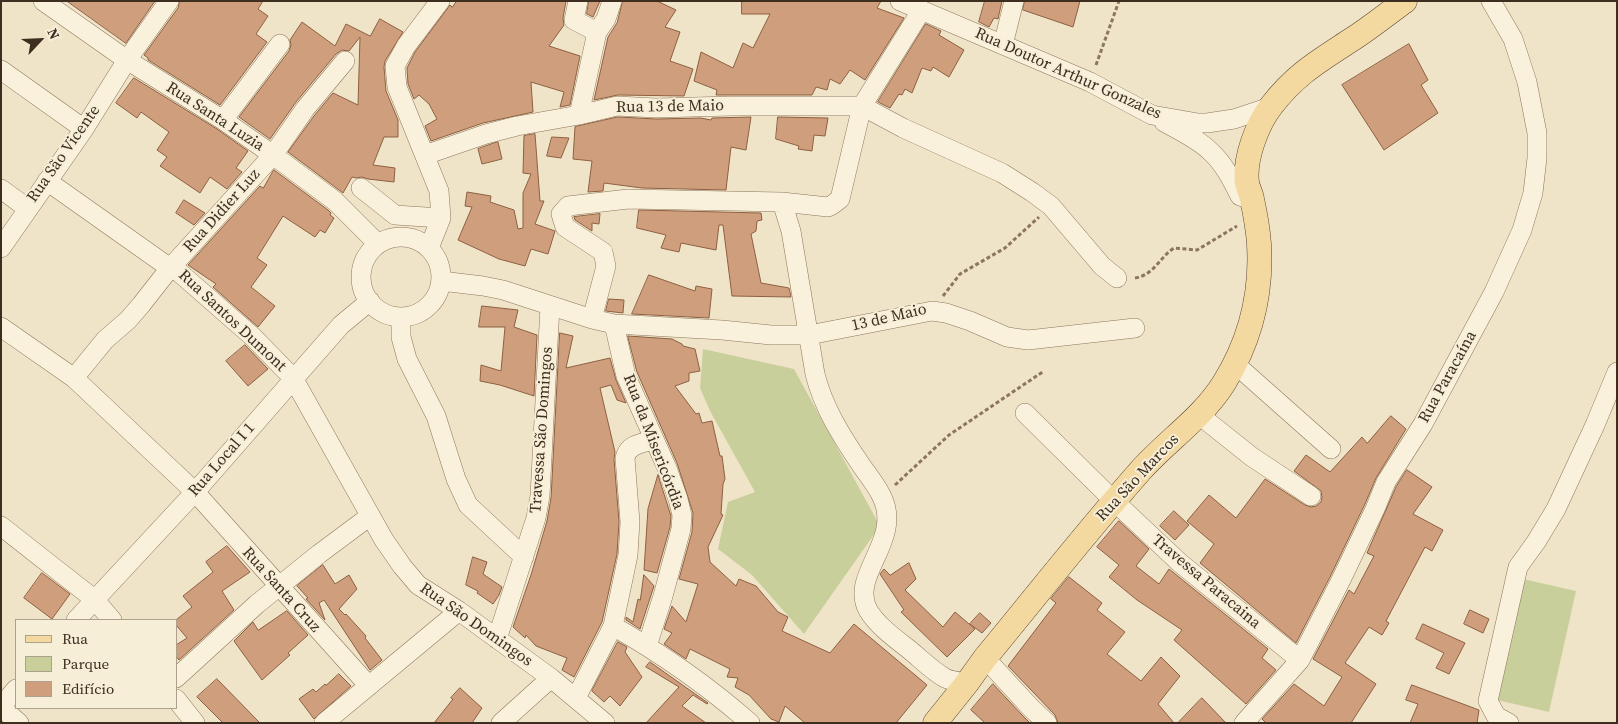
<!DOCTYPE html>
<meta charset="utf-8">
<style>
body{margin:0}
#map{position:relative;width:1618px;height:724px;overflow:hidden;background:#f0e4c8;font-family:"Source Serif 4",serif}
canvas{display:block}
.frame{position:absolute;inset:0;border:2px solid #3d2e20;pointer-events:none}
.legend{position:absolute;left:15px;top:619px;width:162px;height:90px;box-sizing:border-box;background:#f7eed8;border:1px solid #ada18e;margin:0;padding:6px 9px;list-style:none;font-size:15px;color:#3d2e20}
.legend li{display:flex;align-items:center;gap:10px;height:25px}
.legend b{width:25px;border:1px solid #ada18e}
.north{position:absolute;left:15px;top:15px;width:50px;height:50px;-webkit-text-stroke:4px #f7eed8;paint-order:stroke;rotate:65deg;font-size:14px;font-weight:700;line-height:20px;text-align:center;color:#3d2e20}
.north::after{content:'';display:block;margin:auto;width:18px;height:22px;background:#3d2e20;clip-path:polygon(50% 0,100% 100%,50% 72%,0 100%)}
</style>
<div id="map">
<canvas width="1618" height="724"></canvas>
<div class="frame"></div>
<ul class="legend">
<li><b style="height:6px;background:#f3d9a0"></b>Rua</li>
<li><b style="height:14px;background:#c9cf9b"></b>Parque</li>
<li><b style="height:14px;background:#cf9f7d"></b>Edifício</li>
</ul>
<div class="north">N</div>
</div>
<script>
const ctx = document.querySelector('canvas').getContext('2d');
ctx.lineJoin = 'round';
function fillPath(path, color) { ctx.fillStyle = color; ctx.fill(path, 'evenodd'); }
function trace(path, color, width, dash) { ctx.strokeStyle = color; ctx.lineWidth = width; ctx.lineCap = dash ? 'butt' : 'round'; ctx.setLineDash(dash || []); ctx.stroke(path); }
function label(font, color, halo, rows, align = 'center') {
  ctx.font = font + ' "Source Serif 4",serif'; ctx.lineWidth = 4; ctx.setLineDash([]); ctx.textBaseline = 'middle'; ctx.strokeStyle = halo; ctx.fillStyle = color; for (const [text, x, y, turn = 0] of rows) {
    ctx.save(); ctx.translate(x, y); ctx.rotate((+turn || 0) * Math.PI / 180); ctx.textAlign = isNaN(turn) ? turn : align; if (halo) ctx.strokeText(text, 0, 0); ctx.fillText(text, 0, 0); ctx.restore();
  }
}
const green = new Path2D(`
 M703 349 794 369 880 526 804 634 752 575 718 549 728 502 755 492 710 411 700 388Z
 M1523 579 1576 591 1549 712 1497 700Z`);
const building = new Path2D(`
 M67 1H155L126 43Z
 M180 1H263L258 9 268 16 256 34 267 42 220 105 148 60V58L144 55 178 8Z
 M457 1H566L563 18 564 25 549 46 580 56 570 105 560 107 564 92 531 82 533 112 483 123 431 141 425 126 437 119 429 104 419 95 414 99 408 84 407 68 415 52 450 5 452 7Z
 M589 1H600L593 17 587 14Z
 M623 1H657L676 10 665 27 680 32 670 61 693 69 684 96 618 95 594 100 608 37 617 23Z
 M742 1H881L877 8 904 18 865 80 850 70 840 84 830 79 827 90 816 87 812 95H716L717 90 694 81 701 52 733 68 743 43 753 48 770 14H742Z
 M985 1H1002L998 19 994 18 989 27 979 22Z
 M1025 1H1080L1073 27 1023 10Z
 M380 19 403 32 385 61 384 67 386 91 398 120V137H384L373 165 395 168 394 182 368 179 362 177 356 178 352 177 343 193 288 152 314 116 333 93 358 105 360 37 349 51 342 50 336 54 296 102 270 139 239 117 289 51 291 45 290 40 302 22 335 46 346 24 370 36Z
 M926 24 941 31 939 35 964 50 949 77 933 67 931 71 922 68 912 93 905 89 902 95 899 94 890 108 878 102Z
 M1409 44 1428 80 1421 85 1438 113 1384 150 1342 85Z
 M134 78 217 129 248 151 236 168 242 172 227 189 210 177 200 193 160 166 167 157 157 150 169 132 141 112 137 118 116 103Z
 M618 117 656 119 701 118 711 120 712 118 751 117 746 150 731 147 726 190 642 188 604 183 603 191 588 192 592 161 573 159 575 127Z
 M778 117 828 118 825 136 814 135 812 151 798 149 799 146 776 139Z
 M535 134 540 201H544L535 224 555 231 548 254 531 249 525 266 499 259 458 240 472 207 465 206 467 192 491 196 490 202 514 210 518 229 523 228V193L531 174 523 173 524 136Z
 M552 137 569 138 561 158 547 156Z
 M498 142 502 159 482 164 478 149Z
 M274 170 328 210 331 213 330 215 334 218 325 233 320 230 315 237 283 216 257 258 267 265 251 287 275 306 258 327 213 287 216 284 188 265 260 186 263 188Z
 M184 200 205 213 194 225 176 213Z
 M639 210 761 213 762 220 757 221 756 231 751 234 761 283 789 288 791 297 732 296 723 225H719L716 250 681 243 679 252 661 248 666 235 637 228Z
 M600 214 599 224 592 223V231L575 220 574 217Z
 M649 275 695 291 696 286 712 289 709 318 632 314Z
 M609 299 624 300 623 313 606 311Z
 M482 306 518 310 514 327 537 335 534 396 500 385 480 381 481 365 501 371 505 327H479Z
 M560 333 573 336 566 368 610 358 616 380 626 403 617 400 611 385 600 388 615 452 614 459 619 522 617 554 602 622 574 677 562 670 567 658 536 646 526 635 525 638 513 627 531 575 547 521 551 498Z
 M628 336 672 339 682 344 683 346 695 349 700 371 689 373V381L675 386 696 414 699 413 702 423 712 421 720 456H722L725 479 723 484 721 514 723 515 708 547 710 562 736 586 739 579 756 586 778 612 788 617 782 631 830 653 854 624 927 685 896 723H805L785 706 779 722 771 719 749 695 735 687 738 678 727 677 730 669 690 649 686 659 664 644 672 633 664 629 672 606 686 622 698 584 679 579 692 532 693 513 677 463 637 372Z
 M245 345 268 369 248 386 226 361Z
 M1391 416 1406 429 1376 478 1365 504 1330 577 1296 643 1200 563 1214 544 1187 521 1209 495 1236 518 1265 479 1305 505 1311 507 1316 506 1321 502 1322 497 1321 491 1294 471 1306 455 1330 472 1362 437 1367 443Z
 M1407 470 1432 487 1413 514 1443 530 1432 551 1425 547 1386 621 1389 623 1382 635 1369 627 1345 663 1376 684 1351 723H1266L1262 719 1294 684 1324 706 1342 677 1313 659 1349 590 1354 594 1374 556 1367 553 1396 487Z
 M658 475 671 516 670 527 657 573 644 570 648 509Z
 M1174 511 1189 525 1175 540 1160 526Z
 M1119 521 1149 549 1136 566 1159 584 1169 569 1268 649 1262 658 1276 670 1246 704 1174 640 1182 630 1137 600 1109 577 1119 565 1097 547Z
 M227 546 250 572 222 591 234 610 179 660 176 656V645L187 638 176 625V620L192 607 183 596 213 572 206 562Z
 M473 557 487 562 483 574 502 587 499 595 493 604 477 593 478 591 466 585Z
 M909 563 916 579 905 590 943 627 955 612 975 629 947 657 901 612 904 610 880 574 884 569 890 575Z
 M323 565 335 584 349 575 357 589 339 609 345 615 346 614 366 636 365 638 382 660 370 670 324 600 319 603 325 620 306 599 308 598 297 586Z
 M42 573 70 594 52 619 24 598Z
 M644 575 654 586 640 629 626 620V617L633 622 638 599 640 600Z
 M1069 577 1102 603 1097 610 1125 632 1107 654 1141 681 1161 657 1180 676 1158 704 1174 723H1058L1055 715 1008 666 1056 603 1051 599Z
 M1470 610 1489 619 1483 633 1464 624Z
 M287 611 308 635 288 653 290 655 262 680 234 641 253 622 258 630Z
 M980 613 991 623 982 633 970 624Z
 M1423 624 1465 643 1449 674 1436 668 1444 653 1416 639Z
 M618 642 627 647 625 652 642 677 620 706 610 696 604 702 592 691Z
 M650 662 708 703 707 704 693 695 682 706 706 723H646L679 687 646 667Z
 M339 674 351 686 314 719 299 699 313 689 316 692 325 684 326 685Z
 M217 679 260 723H223L197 697Z
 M993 684 1022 715 1030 723H985L971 710Z
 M1412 685 1479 710 1477 723H1410L1418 704 1406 700Z
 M460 688 482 708 472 723H434L453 699 451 698Z
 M1202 698 1226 723H1178Z`);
const path = new Path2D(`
 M1096 65 1119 1
 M1135 278C1154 275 1159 258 1174 248L1197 250 1237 226
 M943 296 960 274 1005 248 1039 217
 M895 485 949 435 1044 371`);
const minor = new Path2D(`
 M43 1 127 60 223 120 273 155 335 201 378 244
 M578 1 574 20 597 32
 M900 1 1090 82 1152 115 1198 123H1207L1234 119 1270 107
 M921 11 862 106 840 199 832 205 828 207 782 202 791 231 815 374C823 407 842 437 861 465 868 475 877 486 882 497 903 541 849 575 868 610 876 624 893 637 906 647 919 657 931 670 945 678 951 681 961 682 967 683
 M1003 45 1014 1
 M1 70 84 129
 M579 115 597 32 606 19 612 1
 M223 120 280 44
 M1164 122C1180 131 1198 139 1211 152 1224 164 1232 180 1240 196L1252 200
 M425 155 486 134 517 126 579 115 617 106 656 108 732 106H862L903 128 1002 173 1032 192 1051 206 1102 266 1117 278
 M47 181 170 268 172 266 253 337 293 378 384 540 402 566 418 585 459 611 551 678 605 723
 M361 188 395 215 441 218
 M1 189 27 208
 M361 277a40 40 0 1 1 80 0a40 40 0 1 1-80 0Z
 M1 248 84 129 127 60 169 1
 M429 248 441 218 439 191 397 87 395 66 406 46 440 1
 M172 266 273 155 305 109 345 61
 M441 281 483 286 503 290 592 319 614 324 722 330 771 335H809L932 311 946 313 970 321 1007 337 1028 340 1135 328
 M401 317V337L407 359 436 416 456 479 468 505 524 557
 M592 319 606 266 603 252 565 227 561 214 568 206 628 199 782 202
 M614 324 626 376 667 468 678 499 682 515 681 529 663 596 647 646
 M1 327 74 378 195 492 369 686
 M1234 363 1331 449
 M74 378 105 340 128 320 141 305 170 268
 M1025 413 1114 501 1180 563 1300 660
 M1198 414 1252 457 1311 496
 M1 526 94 599 112 620
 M76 620 195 492 341 325 370 301
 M613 626C662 654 708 686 750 723
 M497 639 536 518 540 496 550 306
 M985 658 1030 707 1047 723
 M176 678 257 604 319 554 370 516
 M576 698 613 626 622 584 628 555 630 522 625 458C628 444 642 443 654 440
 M176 699 195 723
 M1 707 19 723
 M1 707 16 689
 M324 723 459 611
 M501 723 551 678
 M1244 723 1300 660 1340 582 1375 509 1386 482 1423 424 1494 292 1522 230 1533 193 1537 158V133L1527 82 1513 39 1491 1
 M1509 723 1496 716 1488 701 1518 567 1536 542 1556 509 1595 425 1617 372`);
const major = new Path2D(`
 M935 723 967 683 985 658C1037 595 1087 531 1141 470 1168 440 1203 417 1224 383 1250 341 1262 293 1259 244 1258 229 1255 213 1252 199 1251 193 1248 188 1247 183 1244 159 1257 124 1272 105 1296 74 1319 61 1351 40 1370 28 1387 14 1405 1`);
const streetNames = [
 ["Rua Doutor Arthur Gonzales",1068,74,24],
 ["Rua 13 de Maio",670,107,-1],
 ["Rua Santa Luzia",215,117,33],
 ["Rua São Vicente",64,154,-55],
 ["Rua Didier Luz",222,211,-48],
 ["13 de Maio",889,318,-13],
 ["Rua Santos Dumont",232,321,43],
 ["Rua Paracaína",1448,377,-61],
 ["Travessa São Domingos",542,430,-86],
 ["Rua da Misericórdia",653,442,69],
 ["Rua Local I 1",222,460,-49],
 ["Rua São Marcos",1138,478,-47],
 ["Travessa Paracaina",1206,582,40],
 ["Rua Santa Cruz",281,590,48],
 ["Rua São Domingos",476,625,35]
];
fillPath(green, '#c9cf9b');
fillPath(building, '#cf9f7d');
trace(building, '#8d5f41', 1);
trace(minor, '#8d765c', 20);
trace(major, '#5b4430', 25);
trace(path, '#8d765c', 3, [4, 2.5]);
trace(minor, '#faf1dc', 19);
trace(major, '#f3d9a0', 24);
label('16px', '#3d2e20', '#f7eed8', streetNames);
</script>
